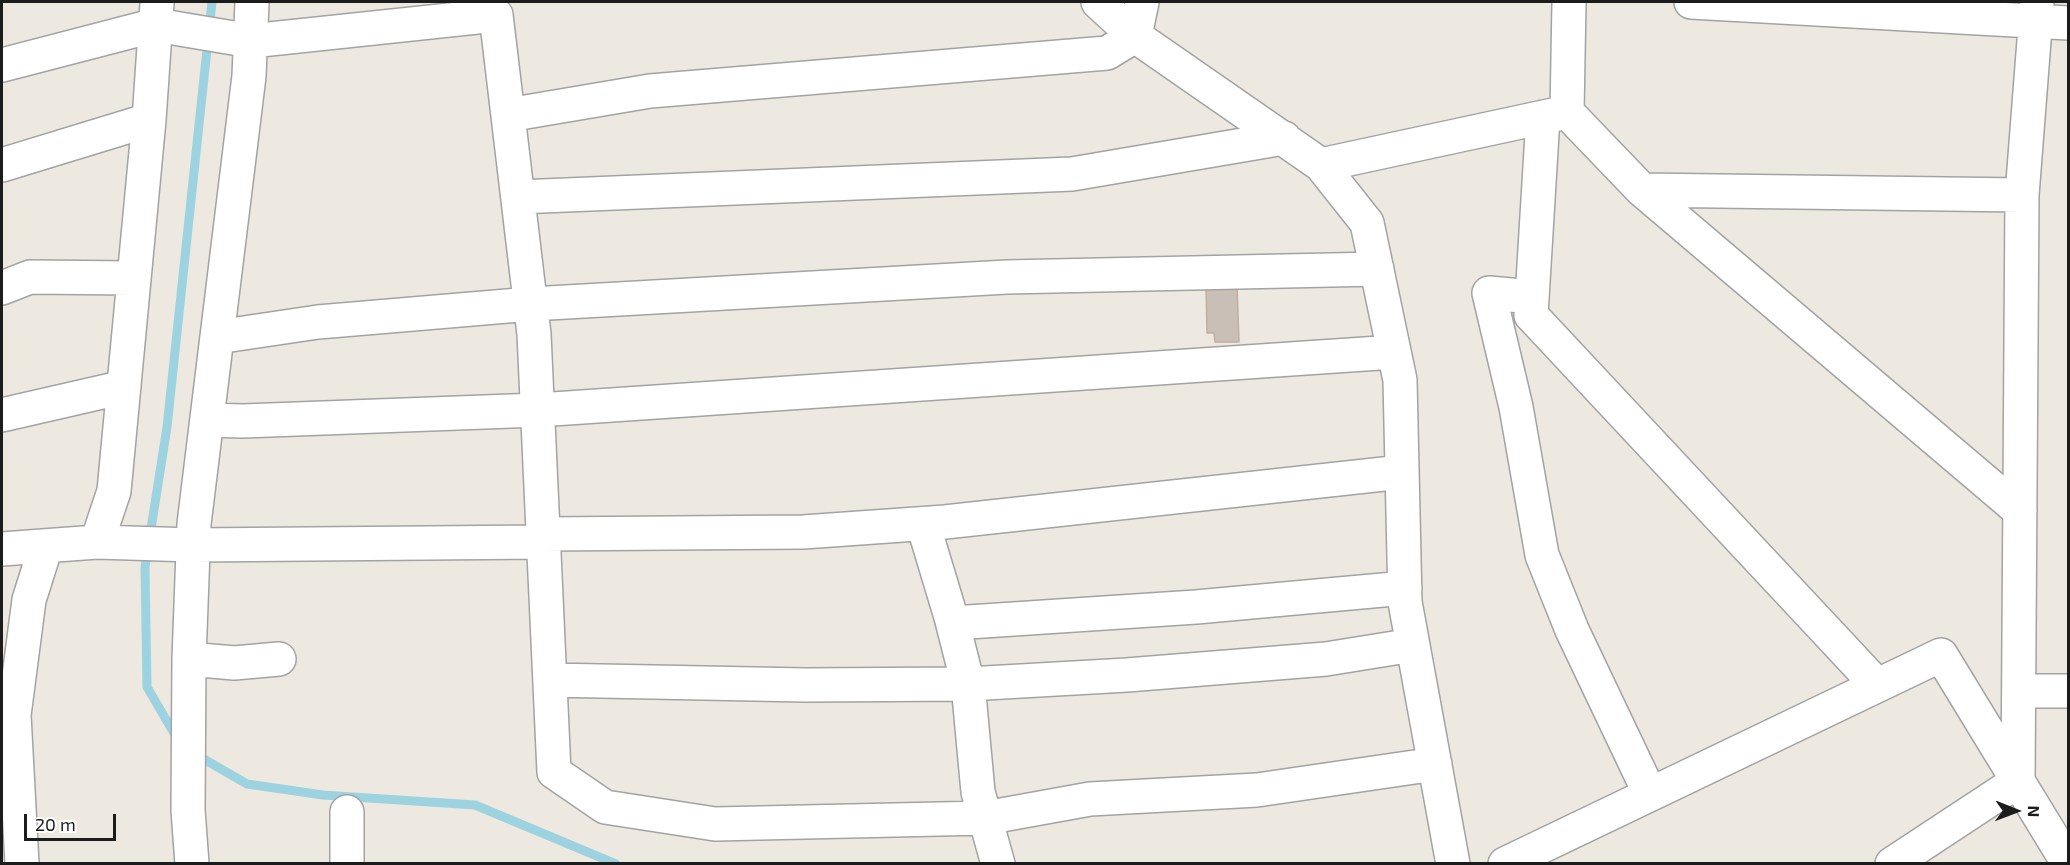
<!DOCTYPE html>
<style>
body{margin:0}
#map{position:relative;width:2070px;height:865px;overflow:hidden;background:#eee9e0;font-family:"Exo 2",sans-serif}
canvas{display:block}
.frame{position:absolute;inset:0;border:3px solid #1c1c1c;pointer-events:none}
.north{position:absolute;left:1986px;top:781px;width:60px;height:60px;-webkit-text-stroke:4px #fff;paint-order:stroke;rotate:91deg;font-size:16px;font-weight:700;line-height:24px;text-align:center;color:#1c1c1c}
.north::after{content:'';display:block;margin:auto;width:21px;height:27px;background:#1c1c1c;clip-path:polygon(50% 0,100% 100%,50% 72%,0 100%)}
.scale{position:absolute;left:24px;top:814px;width:92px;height:27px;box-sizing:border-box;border:3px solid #1c1c1c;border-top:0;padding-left:8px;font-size:18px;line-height:21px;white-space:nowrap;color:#1c1c1c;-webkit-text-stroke:4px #fff;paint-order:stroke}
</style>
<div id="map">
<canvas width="2070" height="865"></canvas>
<div class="frame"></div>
<div class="north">N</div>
<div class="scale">20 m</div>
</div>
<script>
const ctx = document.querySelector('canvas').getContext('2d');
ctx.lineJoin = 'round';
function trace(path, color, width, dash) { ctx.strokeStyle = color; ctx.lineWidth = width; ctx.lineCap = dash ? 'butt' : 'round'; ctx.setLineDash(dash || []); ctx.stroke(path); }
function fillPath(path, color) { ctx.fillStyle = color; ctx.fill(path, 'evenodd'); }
const stream = new Path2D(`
 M178 740 147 687 145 567 167 427 212 2
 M195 754 247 784 323 795 475 805 616 864`);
const building = new Path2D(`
 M1237 285 1239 342H1215L1214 333H1207L1206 286Z`);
const minor = new Path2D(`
 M252 2 249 76 194 524 189 659 234 663 279 659
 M1098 2 1135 36 1321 165 1367 223 1400 380 1405 602 1453 864
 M1691 2 2068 23
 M2 65 156 25 251 41 496 15 534 334 554 772 605 807 715 824 985 818 1090 799 1257 790 1435 764
 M1567 112 1569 2
 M508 115 650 91 1107 53 1135 36 1142 2
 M1543 117 1531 315 1877 685
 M2 165 149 120
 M1321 165 1567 112 1642 190 2022 195 2018 781 1892 864
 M1642 190 2020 511
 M2022 195 2037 2
 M518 197 1072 174 1284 138
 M2 288 30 277 134 278
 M1532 297 1489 293 1516 407 1542 555 1572 630 1650 794
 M217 337 318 322 531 304 1007 277 1377 269
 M2 415 124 387
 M207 420 243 421 538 410 1394 352
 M543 534 803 532 945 522 1402 472
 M97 542 193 545 543 542
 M2 549 97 542 114 491 149 120 157 3
 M953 623 1196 607 1405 588
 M189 659 188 810 192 864
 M550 680 805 685 968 684 951 617 923 524
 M2019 691H2068
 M22 864 14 715 29 600 46 546
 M347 864V812
 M998 864 978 792 968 684 1127 675 1326 659 1413 645
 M1505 864 1941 655 2068 863`);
trace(stream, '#9dd3e0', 9);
fillPath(building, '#cabfb6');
trace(building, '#c1aea2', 1.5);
trace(minor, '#a3a3a3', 36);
trace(minor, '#fff', 33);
</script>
